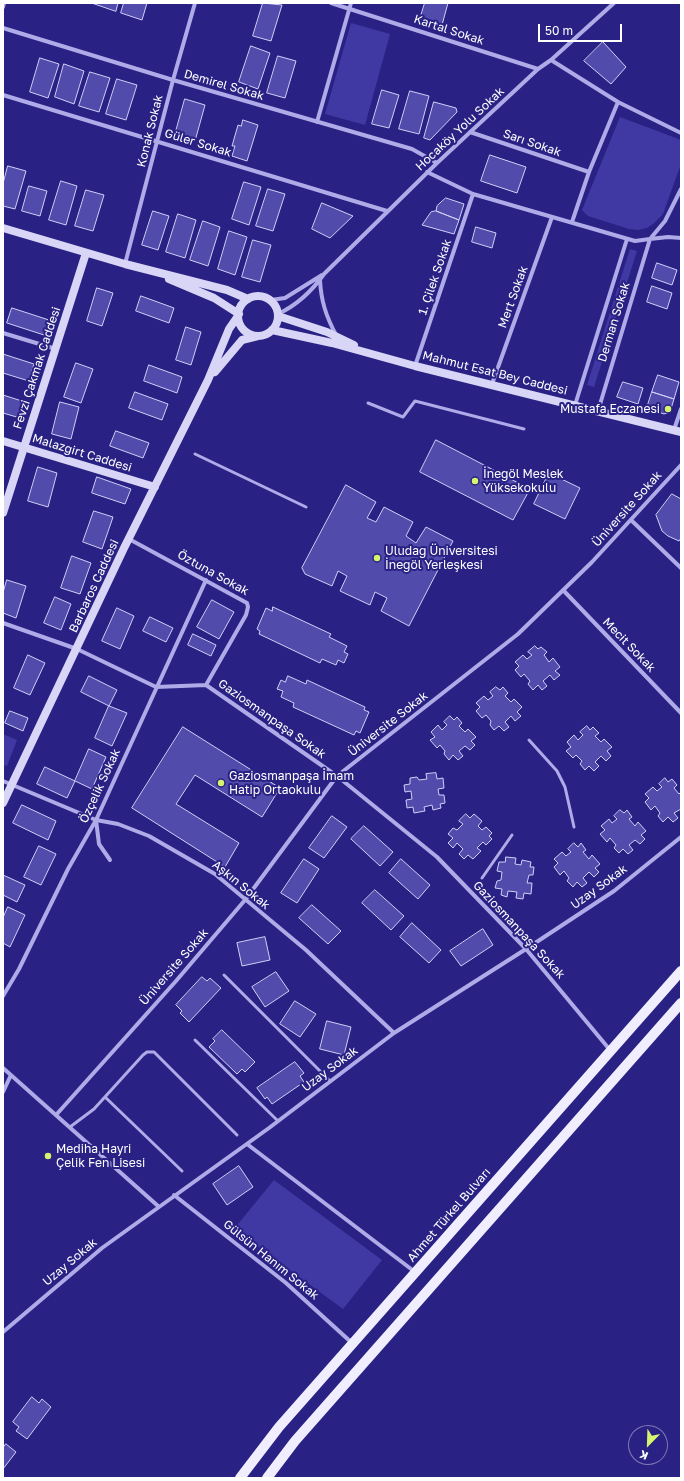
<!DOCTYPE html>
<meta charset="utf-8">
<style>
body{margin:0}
#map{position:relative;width:684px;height:1481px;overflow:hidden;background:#292284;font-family:"Golos Text",sans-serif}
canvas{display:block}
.frame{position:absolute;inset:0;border:4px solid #fff;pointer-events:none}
.north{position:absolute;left:628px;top:1425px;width:40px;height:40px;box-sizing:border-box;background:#292284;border:1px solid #7f7ab5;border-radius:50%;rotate:203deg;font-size:11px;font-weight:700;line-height:16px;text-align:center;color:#fff}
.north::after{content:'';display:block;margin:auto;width:14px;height:18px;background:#d6f46d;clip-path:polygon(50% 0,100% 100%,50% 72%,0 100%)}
.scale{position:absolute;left:538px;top:24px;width:84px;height:18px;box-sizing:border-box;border:2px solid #fff;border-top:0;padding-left:5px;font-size:12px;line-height:14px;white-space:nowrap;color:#fff;-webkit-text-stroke:3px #292284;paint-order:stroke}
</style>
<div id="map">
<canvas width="684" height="1481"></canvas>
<div class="frame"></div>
<div class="north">K</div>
<div class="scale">50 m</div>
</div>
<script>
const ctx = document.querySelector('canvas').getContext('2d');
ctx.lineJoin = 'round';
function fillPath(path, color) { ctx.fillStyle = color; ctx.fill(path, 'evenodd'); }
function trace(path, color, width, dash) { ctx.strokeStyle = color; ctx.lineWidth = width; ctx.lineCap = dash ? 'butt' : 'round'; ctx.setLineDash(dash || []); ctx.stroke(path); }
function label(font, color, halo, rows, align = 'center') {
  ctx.font = font + ' "Golos Text",sans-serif'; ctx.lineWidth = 4; ctx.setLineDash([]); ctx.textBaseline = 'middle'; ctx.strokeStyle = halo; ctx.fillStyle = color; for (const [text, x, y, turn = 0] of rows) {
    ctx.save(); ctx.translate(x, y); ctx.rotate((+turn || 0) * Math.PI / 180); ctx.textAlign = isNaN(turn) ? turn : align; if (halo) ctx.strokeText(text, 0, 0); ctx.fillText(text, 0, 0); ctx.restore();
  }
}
const green = new Path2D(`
 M351 23 390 34 365 125 325 114Z
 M620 117 681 140V164L663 214 653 224 647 228 638 230 629 229 588 216 582 210Z
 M630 249 637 251 594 387 587 385Z
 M3 734 17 740 7 766 3 765Z
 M274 1180 382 1260 343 1309 234 1229Z`);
const building = new Path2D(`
 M92 3H118L116 11Z
 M124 3H147L142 20 121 13Z
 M263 3 282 5 271 41 253 36Z
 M425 3H448L442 25 420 19Z
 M603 42 626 67 611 84 584 61Z
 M251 46 270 53 258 89 239 82Z
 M278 56 296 61 285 98 267 93Z
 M40 58 59 64 48 98 30 92Z
 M64 64 84 71 74 104 55 97Z
 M90 72 110 78 99 112 79 106Z
 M117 79 137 85 126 120 106 114Z
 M382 90 399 95 389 128 372 124Z
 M410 91 429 96 419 134 399 129Z
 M185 99 205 105 195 141 175 135Z
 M434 102 456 108 457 112 430 140 424 138Z
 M243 120 258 125 247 161 232 156 235 146H232L238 125 241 126Z
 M490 155 526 167 517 193 481 181Z
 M8 166 26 171 15 209 3 206V184Z
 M61 181 77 186 66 225 49 220Z
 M244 182 261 187 249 225 232 219Z
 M29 186 47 191 40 216 22 211Z
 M268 189 285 194 273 231 256 226Z
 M86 190 104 195 93 231 75 226Z
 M446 198 464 204 459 220 436 211 437 206Z
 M322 203 353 216 330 238 312 229Z
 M153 211 169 216 158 250 142 245Z
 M436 211 459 220 454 234 422 225 431 212Z
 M178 214 196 220 185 258 166 252Z
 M203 221 220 227 208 266 190 260Z
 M476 227 496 233 492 248 472 242Z
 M229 231 247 237 235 275 218 269Z
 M253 240 271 245 260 282 242 277Z
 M657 263 677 270 672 285 652 278Z
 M652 286 672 293 667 309 647 302Z
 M97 288 113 293 102 326 87 321Z
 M141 296 174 308 169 323 136 311Z
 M12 308 49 320 44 335 7 323Z
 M186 327 201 332 191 365 176 360Z
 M3 354 34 364 29 381 3 373Z
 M76 363 93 369 81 403 64 397Z
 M149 365 182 377 177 393 144 381Z
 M658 375 679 382 674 399 652 392Z
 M623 382 643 388 638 404 617 397Z
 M135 392 168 404 162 420 129 408Z
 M652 392 674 399 670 412 664 414 647 408Z
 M3 395 25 402 20 418 3 413Z
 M60 402 79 407 71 439 52 434Z
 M116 431 149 443 143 458 110 446Z
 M436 440 530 489 513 520 420 472Z
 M38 467 57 473 48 507 28 501Z
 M549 473 580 488 565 519 534 504Z
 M97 477 131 489 125 504 92 493Z
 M346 485 376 502 367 518 376 522 384 507 413 522 406 536 416 543 426 527 453 541 409 626 381 611 387 598 375 592 370 605 340 591 347 576 338 571 332 586 305 574 302 568Z
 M672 494 681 499V538L679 541 668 536 662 531 656 515Z
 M94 511 113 517 102 549 83 542Z
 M72 556 91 563 80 594 61 588Z
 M7 580 26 586 16 618 3 613V593Z
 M55 597 71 604 61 630 44 623Z
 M212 600 234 612 219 639 197 627Z
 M273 607 331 634 329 637 347 646 344 652 348 654 344 663 338 660 336 665 322 659 320 663 259 634 260 631 257 629 266 608 272 611Z
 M117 608 134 616 120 649 102 641Z
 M150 617 173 628 166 642 143 631Z
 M193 634 216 645 211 656 188 645Z
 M535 646 538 649 541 647 547 652 544 655 549 662 553 658 560 667 555 671 560 675 554 680 550 675 543 681 547 686 542 690 538 685 533 690 528 684 530 681 524 674 521 677 515 670 519 666 515 662 523 655 527 659 532 655 528 652Z
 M28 655 45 663 30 695 14 688Z
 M89 676 117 690 109 706 81 692Z
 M288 676 306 684 307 680 365 707 364 710 369 712 360 733 356 731 354 735 293 707 294 703 281 697 283 691 277 689 281 680 285 682Z
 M496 687 500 690 503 687 508 693 505 696 511 702 514 699 522 707 517 712 521 716 515 721 511 716 505 722 509 727 504 731 499 726 494 730 490 725 491 721 486 715 482 718 476 711 480 707 476 703 484 696 488 700 493 696 490 692Z
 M109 706 127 713 112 746 95 738Z
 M10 711 28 718 23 731 5 723Z
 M450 716 454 720 457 717 462 723 459 726 465 732 468 729 476 737 471 741 475 745 470 750 465 746 459 751 463 756 458 760 453 755 449 760 444 754 445 751 440 745 437 748 430 740 435 737 431 732 438 725 442 730 447 725 444 722Z
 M587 726 590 730 593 727 599 733 595 736 601 742 604 739 612 747 607 751 611 756 606 761 601 756 595 762 599 766 594 771 589 766 585 770 580 764 582 761 576 755 573 758 566 751 571 747 567 742 574 735 578 740 583 735 580 732Z
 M183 727 280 788 262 817 195 775 176 804 239 843 225 867 132 808Z
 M89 749 106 757 92 789 75 781Z
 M45 767 75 781 67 798 37 784Z
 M436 773 437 779 443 778 444 788 438 789 439 795H444L445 803 440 804 441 808 433 810 432 805 424 807 425 811 414 813 413 807 407 808 406 800 412 799 411 791 405 792 404 785 410 784V778L417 777 419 780 427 779 426 774Z
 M665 778 668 782 672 779 677 785 674 788 679 794 681 792V809L674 813 678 818 673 822 668 817 663 822 658 816 660 813 655 806 651 810 645 802 649 798 645 794 653 787 657 791 662 787 659 784Z
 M22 805 56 821 48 840 13 823Z
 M620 810 624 813 627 810 632 817 629 819 635 826 638 822 646 831 641 835 645 839 640 844 635 840 629 845 633 850 628 854 623 849 619 853 614 848 616 845 610 838 607 842 600 834 605 830 601 826 609 819 612 823 617 819 614 816Z
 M466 814 470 818 474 814 482 821 478 826 482 830 486 827 492 833 489 836 492 839 486 845 483 842 477 848 481 851 473 859 468 855 464 859 459 854 463 849 457 843 453 848 448 843 453 838 448 834 453 828 457 830 463 824 459 821Z
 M332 816 347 827 324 858 309 848Z
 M364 826 393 852 380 866 351 839Z
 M574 843 578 847 581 843 586 850 583 852 589 859 592 855 600 864 595 868 599 872 594 877 589 872 583 878 587 883 582 887 577 882 573 887 567 881 569 878 564 871 560 875 554 867 558 863 554 859 562 852 566 856 571 852 568 849Z
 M39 846 56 854 41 885 24 877Z
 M506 857 516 858 515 864 521 865 522 860 531 862 530 867H534L533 875H529L527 883H532L531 894 524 893 523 899 516 898 517 892 508 891 507 897 501 895 502 889 495 888 497 881 501 880 502 872 497 871 499 862H505Z
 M304 859 319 869 297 903 281 893Z
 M401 859 430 885 418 899 389 873Z
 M3 875 25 885 17 902 3 895Z
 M375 890 404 916 391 930 362 903Z
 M312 905 341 931 328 944 299 918Z
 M8 907 25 915 10 947 3 943V918Z
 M412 923 441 950 429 963 400 937Z
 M483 929 493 945 461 966 450 951Z
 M265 937 270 960 242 966 237 943Z
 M276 972 289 991 265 1007 252 987Z
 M202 977 207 981 210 978 221 988 189 1022 180 1013 182 1011 176 1005Z
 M295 1001 316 1014 300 1037 280 1024Z
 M327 1021 351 1027 344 1055 320 1049Z
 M222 1030 255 1062 245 1072 242 1069 237 1074 209 1047 215 1041 213 1039Z
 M295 1062 304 1073 300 1076 304 1082 272 1104 267 1097 265 1099 257 1088Z
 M239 1166 253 1187 227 1205 213 1184Z
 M32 1397 39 1403 42 1399 51 1407 27 1439 16 1431 19 1427 13 1422Z
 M6 1444 16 1452 3 1469V1448Z`);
const lane = new Path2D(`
 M368 403 403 417 415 401 524 429
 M195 454 306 507
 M529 740 557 771 565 787 574 827
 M482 878 512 835
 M224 975 330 1081
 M195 1040 278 1121
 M105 1097 182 1171
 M70 1127 94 1109 143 1055 147 1052H154L237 1135`);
const street = new Path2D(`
 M331 3 538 69
 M3 7 4 3
 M3 28 173 80 412 149 437 163
 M551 60 618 102 681 133
 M3 95 387 211
 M317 122 351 3
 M470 132 589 172
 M427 172 473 194 635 241 650 239 665 221 681 189
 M572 222 589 172 618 102
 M125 264 173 80 195 3
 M320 280C321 301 326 316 336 335
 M271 300 285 298 322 275
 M278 314C297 305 312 291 324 274L437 163 538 69 551 60 614 3
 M3 333 56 349
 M415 366 473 194
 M492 384 552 217
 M575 405 627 239
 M598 411 650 239 668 237 681 238
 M674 430 681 409
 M631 520 681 568
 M129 539 247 603 248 607 246 615 206 685
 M563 590 681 713
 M3 623 77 649 156 687 206 685 337 776 437 857 526 949 610 1050
 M3 781 96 820 118 824 149 836 215 874 306 950 394 1033
 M96 820 99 844 110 860
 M3 996 19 969 68 869 96 820 206 580
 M3 1068 158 1206
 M3 1092 11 1075
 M56 1115 176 981 245 900 337 776 518 634 592 562 681 465
 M247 1144 415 1272
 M174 1195 286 1283 352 1343
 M3 1332 102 1248 269 1128 394 1033 526 949 614 891 681 837`);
const secondary = new Path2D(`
 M3 228 125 264 227 290 248 299
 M169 279 214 298 239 314
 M238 316a20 20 0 1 1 40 0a20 20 0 1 1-40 0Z
 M278 316 327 332 354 345
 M272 330 332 343 415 366 681 432
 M215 372 242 340 258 336
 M3 441 155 487
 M3 513 86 253
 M3 803 124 548 208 380 229 329 238 316`);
const primary = new Path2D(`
 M240 1478 279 1427 681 971
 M267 1478 295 1441 681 1003`);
const markers = [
 [668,409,4,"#d6f46d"],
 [475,481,4,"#d6f46d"],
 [377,558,4,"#d6f46d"],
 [221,783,4,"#d6f46d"],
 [48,1156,4,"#d6f46d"]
];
const streetNames = [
 ["Kartal Sokak",449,30,18],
 ["Demirel Sokak",224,85,16],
 ["Hocaköy Yolu Sokak",460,129,-43],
 ["Konak Sokak",150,131,-76],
 ["Güler Sokak",198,143,17],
 ["Sarı Sokak",532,143,19],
 ["1. Çilek Sokak",435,277,-71],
 ["Mert Sokak",513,297,-70],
 ["Derman Sokak",614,322,-73],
 ["Fevzi Çakmak Caddesi",37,368,-72],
 ["Mahmut Esat Bey Caddesi",495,373,14],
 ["Malazgirt Caddesi",82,453,17],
 ["Üniversite Sokak",627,509,-48],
 ["Öztuna Sokak",213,573,29],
 ["Barbaros Caddesi",94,586,-65],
 ["Mecit Sokak",629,645,46],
 ["Gaziosmanpaşa Sokak",272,719,35],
 ["Üniversite Sokak",388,724,-38],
 ["Özçelik Sokak",100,786,-65],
 ["Aşkın Sokak",241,885,39],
 ["Uzay Sokak",599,887,-36],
 ["Gaziosmanpaşa Sokak",519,930,47],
 ["Üniversite Sokak",174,967,-49],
 ["Uzay Sokak",330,1069,-37],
 ["Ahmet Türkel Bulvarı",449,1215,-49],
 ["Gülsün Hanım Sokak",271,1260,39],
 ["Uzay Sokak",70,1262,-40]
];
const poiNames = [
 ["Mustafa Eczanesi",660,409,"right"],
 ["İnegöl Meslek",483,474],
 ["Yüksekokulu",483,488],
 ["Uludağ Üniversitesi",385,551],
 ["İnegöl Yerleşkesi",385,565],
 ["Gaziosmanpaşa İmam",229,776],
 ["Hatip Ortaokulu",229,790],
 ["Mediha Hayri",56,1149],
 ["Çelik Fen Lisesi",56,1163]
];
fillPath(green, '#4039a3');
fillPath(building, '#514bac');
trace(building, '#d1cff6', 1);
trace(lane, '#aeabe8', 3);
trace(street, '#aeabe8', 4);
trace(secondary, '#d8d5f7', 8);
trace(primary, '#efedfe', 10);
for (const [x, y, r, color] of markers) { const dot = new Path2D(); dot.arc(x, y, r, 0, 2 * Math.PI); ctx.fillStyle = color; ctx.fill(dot); trace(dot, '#292284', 1.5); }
label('12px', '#fff', '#292284', streetNames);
label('12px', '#fff', '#292284', poiNames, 'left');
</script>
